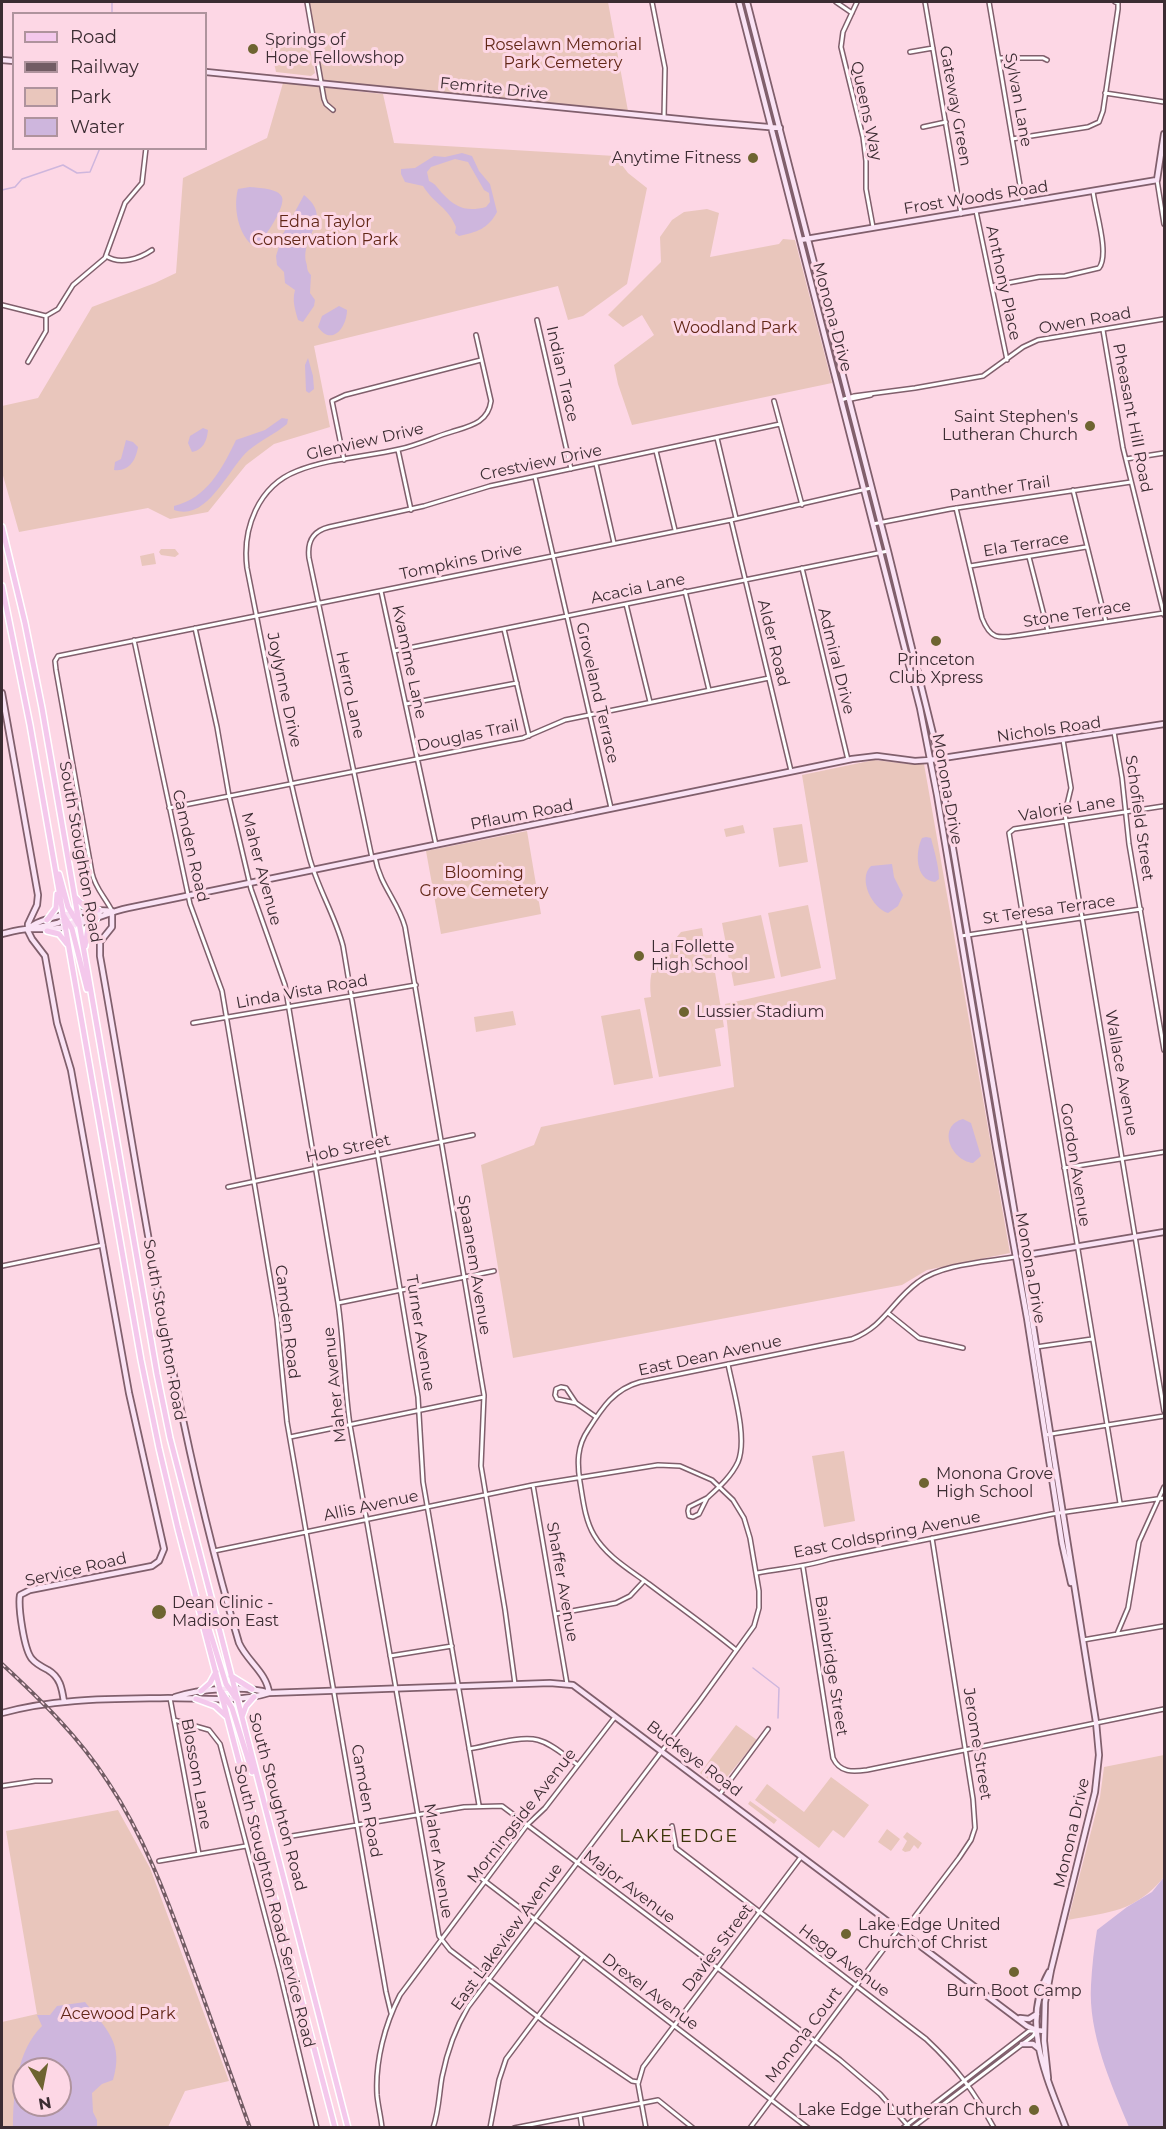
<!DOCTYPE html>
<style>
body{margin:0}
#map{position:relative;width:1166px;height:2129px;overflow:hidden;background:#fdd7e5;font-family:Montserrat,sans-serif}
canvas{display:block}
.frame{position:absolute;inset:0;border:3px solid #3b2c32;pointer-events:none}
.legend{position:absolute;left:12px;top:12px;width:195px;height:138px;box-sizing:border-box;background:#fdd7e5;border:2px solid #af939d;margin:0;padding:8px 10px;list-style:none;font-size:18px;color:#3b2c32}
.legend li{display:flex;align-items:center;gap:12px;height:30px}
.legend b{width:30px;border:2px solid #af939d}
.north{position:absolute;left:12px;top:2057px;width:60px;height:60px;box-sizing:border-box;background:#fdd7e5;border:2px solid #af939d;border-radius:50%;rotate:170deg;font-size:16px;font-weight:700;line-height:24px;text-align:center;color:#3b2c32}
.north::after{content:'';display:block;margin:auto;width:21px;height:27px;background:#6e6431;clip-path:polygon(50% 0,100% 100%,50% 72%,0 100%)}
</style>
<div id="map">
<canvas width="1166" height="2129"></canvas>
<div class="frame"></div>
<ul class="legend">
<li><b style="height:8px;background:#f4c8ec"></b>Road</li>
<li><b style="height:8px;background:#725c64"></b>Railway</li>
<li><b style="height:16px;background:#e9c6bc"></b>Park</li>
<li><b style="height:16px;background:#ceb6dd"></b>Water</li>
</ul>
<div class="north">N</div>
</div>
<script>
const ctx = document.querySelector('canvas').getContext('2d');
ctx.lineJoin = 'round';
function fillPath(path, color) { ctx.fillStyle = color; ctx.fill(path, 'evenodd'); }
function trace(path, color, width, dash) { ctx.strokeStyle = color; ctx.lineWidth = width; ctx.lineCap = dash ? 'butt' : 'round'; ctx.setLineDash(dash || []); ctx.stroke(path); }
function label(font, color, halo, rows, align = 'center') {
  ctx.font = font + ' Montserrat,sans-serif'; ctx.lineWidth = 6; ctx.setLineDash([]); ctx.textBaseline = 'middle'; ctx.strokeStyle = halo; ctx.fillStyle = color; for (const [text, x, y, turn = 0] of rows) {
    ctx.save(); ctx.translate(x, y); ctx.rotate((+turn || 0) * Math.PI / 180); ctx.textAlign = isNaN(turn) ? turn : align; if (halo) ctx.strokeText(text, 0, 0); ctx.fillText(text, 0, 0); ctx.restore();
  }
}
const green = new Path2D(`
 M307 2H608L628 111 551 106 321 83Z
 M308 38 315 73 311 76 276 72 270 45Z
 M283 83 383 94 394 143 615 156 628 173 647 188 627 284 583 316 568 320 558 286 314 346 330 427 274 444 246 465 208 512 170 519 148 508 19 532 2 472V406L38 398 92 307 155 283 176 273 183 178 267 138Z
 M707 209 719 213 710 257 779 244 783 239 795 240 832 383 632 425 618 384 614 365 654 335 642 315 623 327 608 315 661 262 660 237 672 220 684 212Z
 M161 549H175L179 554 175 557 161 555 159 552Z
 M154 553 156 564 142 566 140 556Z
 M874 760 909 764H924L1010 1253 927 1270 902 1285 513 1358 481 1165 534 1145 541 1127 734 1087 725 1004 836 979 802 775Z
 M802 824 808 862 779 867 773 828Z
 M743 825 745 833 726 837 724 829Z
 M527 831 541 914 441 934 426 851Z
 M808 905 821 968 781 977 768 913Z
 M761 915 775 978 734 986 722 923Z
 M702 928 705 948H711L724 1027 715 1029 721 1066 659 1077 644 998 651 997C647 961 661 958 681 932Z
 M640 1009 653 1078 614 1085 601 1016Z
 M513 1011 516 1025 476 1032 474 1017Z
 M844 1451 855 1521 824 1527 812 1456Z
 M736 1725 757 1740 719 1787 700 1773Z
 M1164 1755V1877C1135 1912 1110 1912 1068 1920L1100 1797 1104 1767Z
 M831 1777 869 1805 844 1838 833 1830 819 1848 755 1800 767 1784 804 1812Z
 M750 1801 777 1820 774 1824 748 1804Z
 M118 1810 150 1868 229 2081 185 2091 168 2127 2 2128V2022L37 2014 6 1831ZM24 2069H60V2105H24Z
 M887 1829 900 1839 891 1851 878 1842Z
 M907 1832 922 1843 918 1849 914 1845 910 1851 905 1852 902 1850 907 1841 903 1837Z`);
const water = new Path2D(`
 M462 153 472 156 479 171 490 184 497 212C488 229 477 232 459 236L455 233 456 227C448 207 434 204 423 186L405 182 401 174V169L415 168 434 156 445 157ZM455 159 468 162 484 190 489 193 490 202 486 207C467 212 456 208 443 194 438 189 436 184 429 181L427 172 431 167Z
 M250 187C258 188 278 188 282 197 286 207 263 242 254 246 238 236 233 206 238 189Z
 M304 195C334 219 301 234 306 262 308 268 306 270 311 275L310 293 315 300 314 306 303 322 298 320C295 309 292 301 295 290L285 283 284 272 277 265 276 256 283 234Z
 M339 306 347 310C347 327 332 347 318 327L322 316Z
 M308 358 313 376 314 389 309 393 306 391 305 365Z
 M282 418 288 419 287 424C275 434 261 440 249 450 228 468 208 522 174 510V506C207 498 222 469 236 440L265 430Z
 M203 428 208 430C207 441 203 450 192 452L188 443 190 436Z
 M126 440 133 442 138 447C136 460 129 472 114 470L115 462 121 459Z
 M926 837 931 838C934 850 939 866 939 879L935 882C915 880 915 852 922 838Z
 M892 864 894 877 903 895 898 906 888 913C873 909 857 879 871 866Z
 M963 1119 971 1123 980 1153 981 1156 973 1163C950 1160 937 1126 963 1119Z
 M1164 1877V2127H1129C1111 2084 1088 2033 1091 1985 1092 1966 1094 1948 1097 1930L1127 1907 1152 1892Z
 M85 2002C107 2030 124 2043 113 2080L102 2084 92 2093 93 2112 97 2120V2127H13C13 2094 17 2050 42 2026L37 2015H50L57 2006ZM24 2069H60V2105H24Z`);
const stream = new Path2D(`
 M112 2V14
 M2 190 15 187 22 179 63 165 77 173 90 172 100 148
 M753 1668 779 1688 778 1718`);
const street = new Path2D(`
 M307 2 324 99 326 104 333 110
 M652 2 665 68 664 118
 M836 2 852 13
 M857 2 843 32 841 47 863 137 866 161V189L873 227
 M925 2 961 214
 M989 2 1023 203
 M910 52 933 48
 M999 58H1043L1047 60
 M1105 93 1164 102
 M923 127 946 122
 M1012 139 1088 127 1099 122 1103 111 1118 9V3L1115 2
 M1157 180 1164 224
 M976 211 1007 360
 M106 256C120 265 139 259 152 250
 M992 286 1039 277 1065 276 1099 268C1110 254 1095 210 1093 191
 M2 305 46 316 58 309 73 285 105 258 125 203 142 183 146 148
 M537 320 571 469
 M1103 330 1123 448 1164 615
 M476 335 491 401C488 423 470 426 451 432 434 437 418 445 400 449 366 457 329 458 297 471 258 486 242 529 247 568 266 664 284 761 309 856 317 887 335 915 343 946L418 1397 423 1482 479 1805
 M28 362 46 331V316
 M851 399 871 395
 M841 400 854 396 915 388 983 376 1023 347 1038 340 1164 319
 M774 401 802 505
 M717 438 736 518
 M398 450 411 510
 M656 451 675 530
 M1126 459 1164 453
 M344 460 332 401 345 395 481 360
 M596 464 614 543
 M535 477 611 808
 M1073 490 1106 622
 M956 508 982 618C991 641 999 638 1021 635L1164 613
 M731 520 791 771
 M873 524 950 509 1131 482
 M1029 557 1048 631
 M970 566 1086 547
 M802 568 848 760
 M381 591 436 845
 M685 591 709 690
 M626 604 650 702
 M195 628 217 727 229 796 251 889 285 985 338 1303C344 1344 344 1385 350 1425L439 1936 450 1950 546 2023 632 2081 638 2082
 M504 629 529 736
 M134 640 190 904 222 991 277 1319 287 1422 386 1992 391 2013
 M394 651 888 551
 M406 704 517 683
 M1114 732 1122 778 1129 844 1164 1050
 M1063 740 1071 788 1065 813 1066 821 1164 1411
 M169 808 523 738 565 720 769 678
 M375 857C380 886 398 901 405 927L484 1395 481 1466 505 1610 515 1684
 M372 858 309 558C307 541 313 531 329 527L424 506 490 486 780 424
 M112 911C105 897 95 888 92 873L56 670 55 661 58 656 731 520 871 488
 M961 936 1141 909
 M193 1023 416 985
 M1064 1168 1164 1152
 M228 1187 473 1135
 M2 1266 103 1245
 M338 1303 494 1271
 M888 1313 919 1338 963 1348
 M1036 1347 1092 1339
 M576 1403 566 1388 561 1387 556 1389 555 1395 557 1399 576 1403 596 1417
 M1045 1435 1164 1416
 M290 1437 484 1397
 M533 1485 567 1684
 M707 1498C718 1488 731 1477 738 1462 748 1438 733 1390 728 1364
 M707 1498 699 1514 693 1517 689 1516 688 1511 689 1507Z
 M1120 1503 1009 833 1014 829 1164 806
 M214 1551 533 1485 658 1465 680 1466 712 1480 733 1500 744 1518 750 1538 759 1591V1608L754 1626 699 1702 468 2007C455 2029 447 2052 442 2077 439 2094 439 2111 433 2128
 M803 1567 833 1758C840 1773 853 1772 867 1770L1164 1709
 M757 1573C782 1568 806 1567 830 1559L1052 1514 1164 1498
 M555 1614 616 1603 630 1596 644 1581
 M1117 1634 1128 1608 1139 1542 1164 1487
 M1083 1640 1164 1626
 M736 1650C708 1627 678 1606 649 1584 630 1570 606 1556 594 1535 585 1520 583 1500 580 1482 577 1463 577 1446 588 1430 602 1408 614 1389 640 1382L852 1339C885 1326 891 1302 918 1282 941 1264 986 1262 1015 1257
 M390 1656 452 1646
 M170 1698 199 1854
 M174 1720 209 1730 220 1744 279 1969 317 2128
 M469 1749C488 1746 520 1735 538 1740 553 1744 566 1757 578 1765
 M2 1786 35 1781H50
 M720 1794 768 1729
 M672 1826 676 1848 926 2039C957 2068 974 2091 994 2128
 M286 1837 464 1807 502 1806 840 2060 880 2094 910 2128
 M159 1861 246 1846
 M477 1875 808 2128
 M903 1932 959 1858 971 1840 975 1828 973 1799 932 1538
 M580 2115 582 2128
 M382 2128C381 2117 378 2106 377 2095 375 2061 385 2024 400 1995L527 1825 545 1808 615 1717
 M490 2128 499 2080 506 2059 583 1956
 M514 2128 658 2100 693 2128
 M646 2128 638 2084 643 2067 801 1857
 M750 2128 898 1930
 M903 2128 1029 2031H1034
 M912 2128 1033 2036 1036 2031`);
const secondary = new Path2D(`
 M739 2 920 708 937 795 996 1147 1027 1318 1062 1543 1071 1583
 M747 2 888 551 935 742 1022 1256 1096 1722 1099 1755 1095 1792 1051 1970 1045 2002 1044 2041 1048 2078
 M2 60 14 61
 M206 72 709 122 780 128
 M800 240 1157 180 1164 134
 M2 693 38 895 37 905 28 924V931L32 939 45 956 57 1023 71 1070 129 1393 164 1549 159 1561 152 1566 30 1590 20 1595C18 1607 24 1650 32 1659 36 1664 42 1667 48 1670 60 1677 62 1688 64 1702
 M112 911V927L100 942V956C141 1185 172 1419 239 1643 247 1661 267 1673 269 1693
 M66 925 100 912
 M35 928 58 923 75 914
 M28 929C41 916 93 908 111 911
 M2 934C10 932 20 929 29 929 46 929 54 930 70 926 91 922 108 912 128 908L852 759 877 756 915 761 930 760 1164 724
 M1021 1256 1164 1232
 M175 1697C199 1689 245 1685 269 1693
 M2 1713C55 1698 112 1699 168 1698 201 1698 237 1703 269 1693L550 1683 573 1685 1027 2026 1036 2030 1044 2031
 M1049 1972C1020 2023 1047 2078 1066 2128
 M1020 2018 1029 2019 1037 2014
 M1022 2044H1033L1038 2048`);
const primary = new Path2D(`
 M2 527 25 623 42 708 157 1374 170 1438 348 2128
 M2 586 30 725 141 1360 159 1448 178 1529 335 2128
 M59 874 68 907 78 924
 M75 897 84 906 98 910
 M64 916 72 929 87 989
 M47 920 56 908 57 894
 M47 931 59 934 67 944
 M85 946 88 928 96 919
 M205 1616 226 1684 235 1697
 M231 1676 252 1689
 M201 1691 210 1683 216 1672
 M222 1692 232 1708 252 1772
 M196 1699 215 1706 226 1716
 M242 1717 246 1706 254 1697`);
const rail = new Path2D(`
 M2 1664C41 1700 79 1737 108 1782 144 1836 166 1896 188 1956 209 2013 229 2070 250 2128`);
const markers = [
 [253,49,6,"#6e6431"],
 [753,158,6,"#6e6431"],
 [1090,426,6,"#6e6431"],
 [936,641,6,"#6e6431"],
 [639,956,6,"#6e6431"],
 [684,1012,6,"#6e6431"],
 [924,1483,6,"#6e6431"],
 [159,1612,8,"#6e6431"],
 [846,1934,6,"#6e6431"],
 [1014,1972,6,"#6e6431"],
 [1034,2110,6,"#6e6431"]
];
const poiNames = [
 ["Springs of",265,40],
 ["Hope Fellowshop",265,58],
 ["Anytime Fitness",741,158,"right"],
 ["Saint Stephen's",1078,417,"right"],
 ["Lutheran Church",1078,435,"right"],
 ["Princeton",936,660,"center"],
 ["Club Xpress",936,678,"center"],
 ["La Follette",651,947],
 ["High School",651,965],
 ["Lussier Stadium",696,1012],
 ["Monona Grove",936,1474],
 ["High School",936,1492],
 ["Dean Clinic -",172,1603],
 ["Madison East",172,1621],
 ["Lake Edge United",858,1925],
 ["Church of Christ",858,1943],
 ["Burn Boot Camp",1014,1991,"center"],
 ["Lake Edge Lutheran Church",1022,2110,"right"]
];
const parkNames = [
 ["Roselawn Memorial",563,45],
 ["Park Cemetery",563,63],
 ["Edna Taylor",325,222],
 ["Conservation Park",325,240],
 ["Woodland Park",735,328],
 ["Blooming",484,873],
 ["Grove Cemetery",484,891],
 ["Acewood Park",118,2014]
];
const streetNames = [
 ["Femrite Drive",494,89,6],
 ["Sylvan Lane",1018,100,80],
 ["Gateway Green",955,106,80],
 ["Queens Way",866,111,78],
 ["Frost Woods Road",976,198,-9],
 ["Anthony Place",1003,283,78],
 ["Monona Drive",832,317,75],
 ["Owen Road",1085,321,-10],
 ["Indian Trace",562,374,77],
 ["Pheasant Hill Road",1132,418,79],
 ["Glenview Drive",365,442,-13],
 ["Crestview Drive",541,463,-12],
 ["Panther Trail",1000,489,-8],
 ["Ela Terrace",1026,545,-9],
 ["Tompkins Drive",461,562,-12],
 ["Acacia Lane",638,589,-12],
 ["Stone Terrace",1077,614,-9],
 ["Alder Road",773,643,76],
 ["Admiral Drive",836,661,76],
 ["Kvamme Lane",409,662,78],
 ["Joylynne Drive",284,690,78],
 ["Groveland Terrace",597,693,77],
 ["Herro Lane",350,695,78],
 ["Nichols Road",1049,730,-8],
 ["Douglas Trail",468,736,-12],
 ["Monona Drive",947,789,80],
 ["Valorie Lane",1067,809,-9],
 ["Pflaum Road",522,815,-11],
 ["Schofield Street",1139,818,82],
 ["Camden Road",190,846,77],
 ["South Stoughton Road",80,852,80],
 ["Maher Avenue",261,869,75],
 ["St Teresa Terrace",1049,910,-8],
 ["Linda Vista Road",302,992,-10],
 ["Wallace Avenue",1121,1073,80],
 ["Hob Street",348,1149,-12],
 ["Gordon Avenue",1075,1165,81],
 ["Spaanem Avenue",474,1265,81],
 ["Monona Drive",1030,1268,80],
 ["Camden Road",287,1322,83],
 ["South Stoughton Road",164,1330,80],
 ["Turner Avenue",420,1333,81],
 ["East Dean Avenue",710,1356,-12],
 ["Maher Avenue",335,1385,-96],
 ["Allis Avenue",371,1506,-12],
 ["East Coldspring Avenue",887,1535,-11],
 ["Service Road",76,1570,-13],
 ["Shaffer Avenue",562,1582,80],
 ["Bainbridge Street",831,1666,81],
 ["Jerome Street",977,1744,81],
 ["Buckeye Road",694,1759,37],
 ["Blossom Lane",196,1774,80],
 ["Camden Road",366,1801,80],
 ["South Stoughton Road",277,1802,75],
 ["Morningside Avenue",522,1816,-52],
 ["Monona Drive",1072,1833,-77],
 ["Maher Avenue",438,1861,81],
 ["Major Avenue",629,1887,37],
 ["South Stoughton Road Service Road",274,1906,76],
 ["East Lakeview Avenue",507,1937,-54],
 ["Davies Street",718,1948,-53],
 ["Hegg Avenue",844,1961,37],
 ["Drexel Avenue",650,1992,37],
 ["Monona Court",804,2035,-53]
];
const neighbourhoodNames = [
 ["LAKE EDGE",679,1837]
];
fillPath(green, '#e9c6bc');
fillPath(water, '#ceb6dd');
trace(stream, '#ceb6dd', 1.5);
trace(street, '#805f6c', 6);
trace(secondary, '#805f6c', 8);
trace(primary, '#fff', 8);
trace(street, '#fff', 3);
trace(secondary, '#fae3f5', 4.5);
trace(primary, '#f4c8ec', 5);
trace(rail, '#725c64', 4);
trace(rail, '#fdd7e5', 1.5, [4.5]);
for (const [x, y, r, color] of markers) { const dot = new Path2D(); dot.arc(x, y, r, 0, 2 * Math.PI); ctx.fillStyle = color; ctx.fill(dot); trace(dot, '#fdd7e5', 2); }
label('16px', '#3b2c32', '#fdd7e5', poiNames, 'left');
label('16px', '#622717', '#fdd7e5', parkNames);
label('16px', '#3b2c32', '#fdd7e5', streetNames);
ctx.letterSpacing = '1.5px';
label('18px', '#3b3308', '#fdd7e5', neighbourhoodNames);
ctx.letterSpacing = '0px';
</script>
